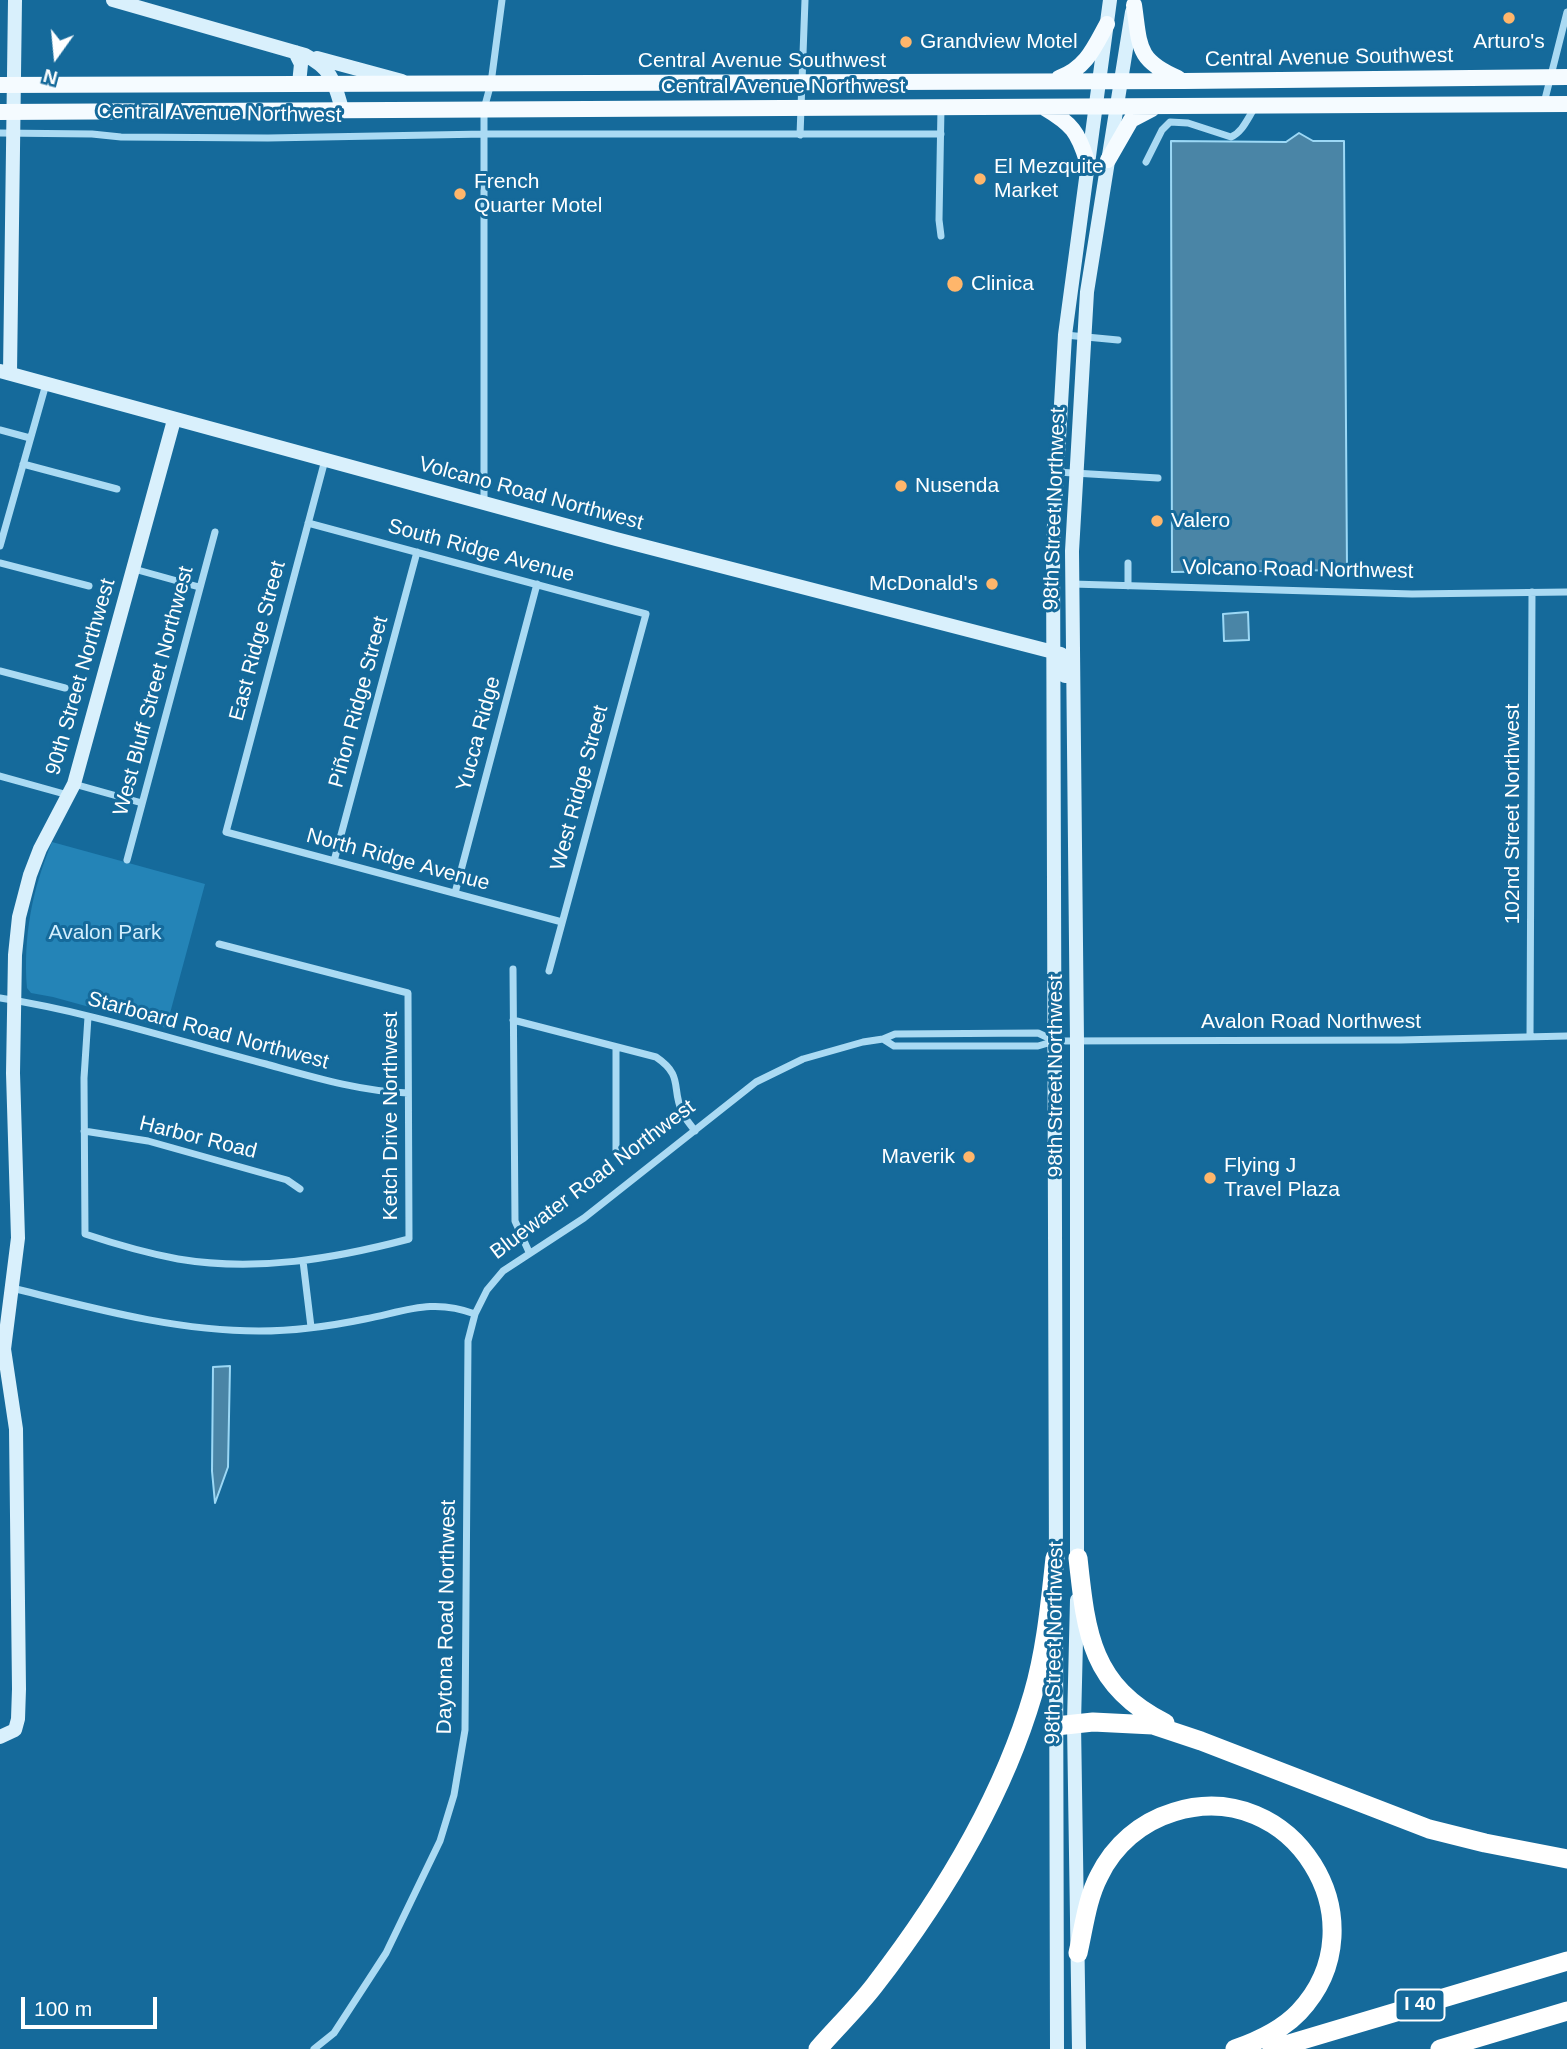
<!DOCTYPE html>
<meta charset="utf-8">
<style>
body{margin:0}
#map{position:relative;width:1567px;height:2049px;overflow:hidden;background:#156a9b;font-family:Arial,sans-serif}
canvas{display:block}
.north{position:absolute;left:21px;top:21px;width:70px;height:70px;-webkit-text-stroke:5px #156a9b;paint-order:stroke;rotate:195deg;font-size:19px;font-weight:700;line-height:28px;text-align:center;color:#fff}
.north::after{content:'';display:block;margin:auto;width:24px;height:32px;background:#fff;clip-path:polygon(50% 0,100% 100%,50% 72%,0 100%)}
.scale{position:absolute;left:21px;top:1997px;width:136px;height:32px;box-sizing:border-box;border:4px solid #fff;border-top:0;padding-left:9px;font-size:21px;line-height:24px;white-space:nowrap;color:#fff;-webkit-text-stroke:5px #156a9b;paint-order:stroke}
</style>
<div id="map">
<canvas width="1567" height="2049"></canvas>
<div class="north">N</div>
<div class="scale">100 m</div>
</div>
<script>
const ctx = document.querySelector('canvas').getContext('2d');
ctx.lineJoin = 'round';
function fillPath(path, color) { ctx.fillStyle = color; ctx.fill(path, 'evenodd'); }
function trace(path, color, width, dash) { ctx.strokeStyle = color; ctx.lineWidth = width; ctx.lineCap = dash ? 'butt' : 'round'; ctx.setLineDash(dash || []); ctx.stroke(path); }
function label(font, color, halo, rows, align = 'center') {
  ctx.font = font + ' Arial,sans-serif'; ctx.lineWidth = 6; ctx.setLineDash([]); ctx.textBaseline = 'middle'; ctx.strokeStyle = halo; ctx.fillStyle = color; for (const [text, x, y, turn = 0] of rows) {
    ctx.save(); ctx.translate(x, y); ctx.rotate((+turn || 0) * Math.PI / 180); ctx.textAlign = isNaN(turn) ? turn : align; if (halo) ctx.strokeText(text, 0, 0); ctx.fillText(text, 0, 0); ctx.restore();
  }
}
const green = new Path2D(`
 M52 842 205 884 166 1028 53 997 31 993 27 988C23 937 32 890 52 842Z`);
const water = new Path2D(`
 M1299 133 1313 141H1344L1347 570 1172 572 1171 141 1286 142Z
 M1248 612 1249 640 1224 641 1223 614Z
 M230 1366 228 1467 215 1503 212 1471 213 1367Z`);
const street = new Path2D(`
 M1544 103 1567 12
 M941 108 939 220 941 236
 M0 133 92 134 121 137 268 138 485 134H941
 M800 135 805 0
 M1146 162 1162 130 1170 122 1188 123 1231 137C1243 132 1248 117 1256 106
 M1065 335 1118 340
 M0 430 30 438
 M325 460 226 832 562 922
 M23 464 117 489
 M1057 472 1158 478
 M484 503V109L491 83 502 0
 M308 523 646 614 549 971
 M0 546 46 384
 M0 563 89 586
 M1128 563V586
 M134 569 199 587
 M1072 584 1412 594 1567 592
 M0 671 65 688
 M0 776 68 795
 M74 784 142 803
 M127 860 215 532
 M334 861 417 552
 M455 893 537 584
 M513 969 515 1221 529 1252
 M0 998C90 1012 178 1041 266 1064 313 1077 359 1091 408 1093
 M88 1017 84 1078 85 1234C115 1244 146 1253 178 1259 256 1272 333 1259 409 1239L408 993 219 944
 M513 1020 656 1057C684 1076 671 1087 682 1112 685 1119 691 1125 695 1131
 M1530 1037 1532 592
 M1055 1041 1038 1033 895 1034 883 1039 894 1046H1038L1055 1041 1401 1040 1567 1036
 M616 1047V1155
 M84 1131 148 1141 287 1180 300 1189
 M303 1261 311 1327
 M12 1288C93 1308 174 1331 259 1331 294 1331 331 1326 365 1319 406 1311 433 1298 475 1314L487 1290 503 1271 584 1218 756 1082 803 1059 863 1042 883 1039
 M314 2049 334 2033 386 1953 440 1841 454 1795 465 1730 468 1341 475 1314`);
const secondary = new Path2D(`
 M113 0 305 55C332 69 334 81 342 109
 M295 52 301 64 299 84
 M317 58 402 81
 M0 371 616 539 1061 654 1064 656 1065 676
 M10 373 15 0
 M1077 1566V1041L1072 551 1087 292 1132 12
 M1056 1568 1053 542 1065 335 1110 0
 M1077 1600 1074 1723 1079 2049
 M1056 1613 1057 2049
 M0 1737 15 1730 18 1719 19 1689 16 1429 4 1349 18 1238 13 1073 15 955 19 917 30 875 40 849 74 784 174 420`);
const primary = new Path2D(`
 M1134 5C1140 46 1136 60 1178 78
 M1059 78C1086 68 1094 48 1107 24
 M0 85 1184 81 1567 77
 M1045 108C1072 124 1078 132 1087 161
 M0 112 1567 104
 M1108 160 1131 120 1152 109`);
const highway = new Path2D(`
 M1078 1558C1086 1633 1091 1686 1165 1723
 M1056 1726 1093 1722 1153 1725 1201 1741 1429 1829 1485 1843 1567 1859
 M1078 1953C1084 1927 1087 1899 1099 1876 1114 1845 1141 1822 1174 1812 1292 1775 1384 1922 1299 2012 1282 2030 1258 2041 1235 2049
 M818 2049C836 2028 857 2008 874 1986 942 1898 1002 1800 1033 1694 1046 1649 1050 1603 1055 1558
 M1272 2049 1567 1961
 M1440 2049 1567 2011`);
const markers = [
 [1509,18,7,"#ffb66b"],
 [906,42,7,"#ffb66b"],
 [980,179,7,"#ffb66b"],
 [460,194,7,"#ffb66b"],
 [955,284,9,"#ffb66b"],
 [901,486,7,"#ffb66b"],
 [1157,521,7,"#ffb66b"],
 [992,584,7,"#ffb66b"],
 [969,1157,7,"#ffb66b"],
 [1210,1178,7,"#ffb66b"]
];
const shields = [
 [1420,2005,49]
];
const shieldNames = [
 ["I 40",1420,2005]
];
const poiNames = [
 ["Grandview Motel",920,42],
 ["Arturo's",1509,42,"center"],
 ["El Mezquite",994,167],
 ["Market",994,191],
 ["French",474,182],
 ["Quarter Motel",474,206],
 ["Clinica",971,284],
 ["Nusenda",915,486],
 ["Valero",1171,521],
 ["McDonald's",978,584,"right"],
 ["Maverik",955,1157,"right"],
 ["Flying J",1224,1166],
 ["Travel Plaza",1224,1190]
];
const streetNames = [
 ["Central Avenue Southwest",1329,58,-1],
 ["Central Avenue Southwest",762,61],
 ["Central Avenue Northwest",783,87],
 ["Central Avenue Northwest",219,114,1],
 ["Volcano Road Northwest",531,494,15],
 ["98th Street Northwest",1055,509,-88],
 ["South Ridge Avenue",481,551,15],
 ["Volcano Road Northwest",1298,570,1],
 ["East Ridge Street",258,641,-75],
 ["90th Street Northwest",81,677,-74],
 ["West Bluff Street Northwest",154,691,-75],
 ["Piñon Ridge Street",359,702,-75],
 ["Yucca Ridge",479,734,-75],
 ["West Ridge Street",580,788,-75],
 ["102nd Street Northwest",1513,814,-90],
 ["North Ridge Avenue",398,860,15],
 ["Avalon Road Northwest",1311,1022],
 ["Starboard Road Northwest",208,1031,15],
 ["98th Street Northwest",1056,1076,-90],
 ["Ketch Drive Northwest",391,1116,-90],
 ["Harbor Road",198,1138,14],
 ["Bluewater Road Northwest",593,1180,-37],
 ["Daytona Road Northwest",447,1617,-89],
 ["98th Street Northwest",1055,1643,-89]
];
const parkNames = [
 ["Avalon Park",105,933]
];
fillPath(green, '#2484b7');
fillPath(water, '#4a85a6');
trace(water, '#9cd8f5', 2);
trace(street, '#aadaf3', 7);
trace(secondary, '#d9f0fc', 14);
trace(primary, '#f5fbff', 16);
trace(highway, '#fff', 19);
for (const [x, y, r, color] of markers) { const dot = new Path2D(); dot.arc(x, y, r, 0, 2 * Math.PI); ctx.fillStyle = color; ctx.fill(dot); trace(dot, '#156a9b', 2.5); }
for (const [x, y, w] of shields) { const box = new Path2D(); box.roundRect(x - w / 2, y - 15.5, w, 31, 5); ctx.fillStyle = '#156a9b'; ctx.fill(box); trace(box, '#fff', 2); }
label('bold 19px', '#fff', null, shieldNames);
label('21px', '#fff', '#156a9b', poiNames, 'left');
label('21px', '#fff', '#156a9b', streetNames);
label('21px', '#d2eefd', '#156a9b', parkNames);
</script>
